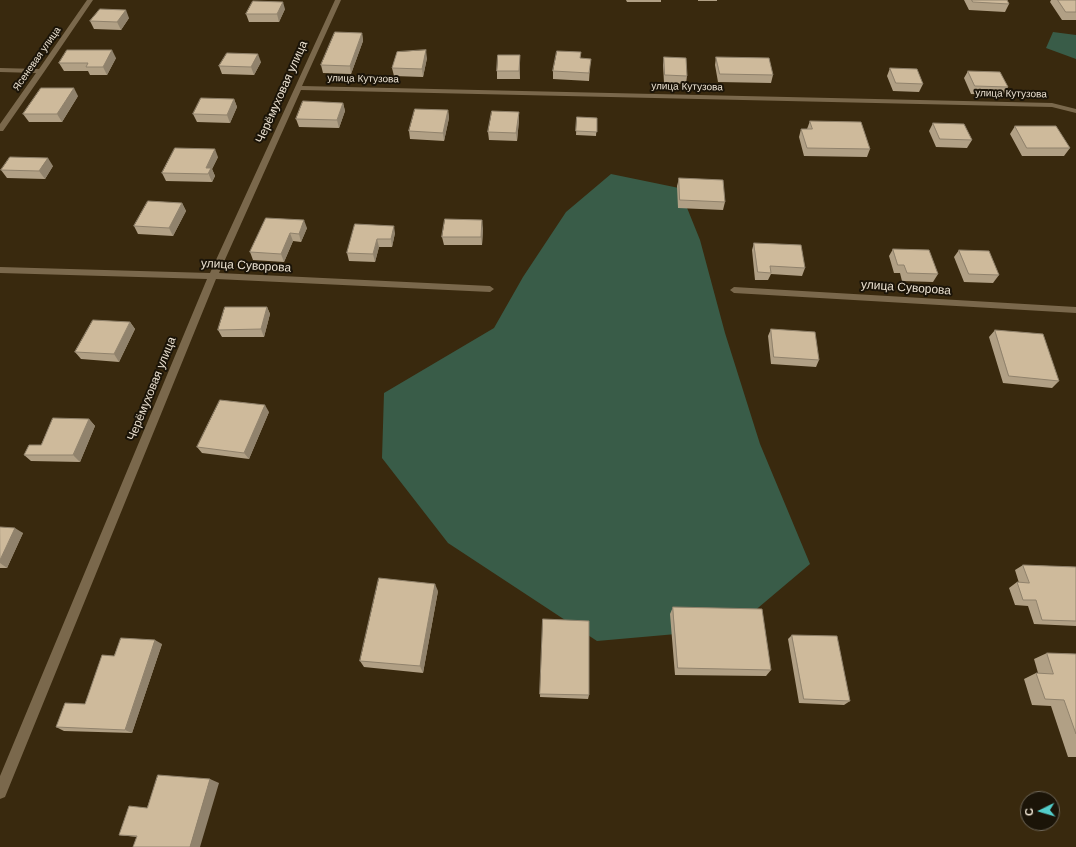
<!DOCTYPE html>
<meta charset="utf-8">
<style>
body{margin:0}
#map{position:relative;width:1076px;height:847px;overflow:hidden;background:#39290e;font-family:Arial,sans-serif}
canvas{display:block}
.north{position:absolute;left:1020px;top:791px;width:40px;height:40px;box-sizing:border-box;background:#1b1408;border:1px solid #6e6658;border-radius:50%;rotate:265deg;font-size:11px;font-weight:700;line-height:16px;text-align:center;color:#eae0d0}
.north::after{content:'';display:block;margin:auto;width:14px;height:18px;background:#53cdca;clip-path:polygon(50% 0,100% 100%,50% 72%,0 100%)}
</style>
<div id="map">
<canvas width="1076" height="847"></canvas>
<div class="north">С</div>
</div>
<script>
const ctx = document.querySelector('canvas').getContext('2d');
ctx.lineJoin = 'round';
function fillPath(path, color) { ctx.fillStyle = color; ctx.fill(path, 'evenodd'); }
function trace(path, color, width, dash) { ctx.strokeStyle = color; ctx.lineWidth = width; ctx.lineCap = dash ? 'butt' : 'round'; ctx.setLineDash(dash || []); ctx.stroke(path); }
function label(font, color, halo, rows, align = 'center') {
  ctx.font = font + ' Arial,sans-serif'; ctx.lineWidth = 4; ctx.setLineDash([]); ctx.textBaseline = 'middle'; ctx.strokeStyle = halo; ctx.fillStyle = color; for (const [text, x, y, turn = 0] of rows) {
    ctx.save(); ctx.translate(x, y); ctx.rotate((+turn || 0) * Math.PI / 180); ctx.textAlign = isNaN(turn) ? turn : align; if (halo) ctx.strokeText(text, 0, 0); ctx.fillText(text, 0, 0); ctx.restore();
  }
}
const green = new Path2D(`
 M1053 32 1076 35V59L1046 48Z
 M611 174 679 188 700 240 725 333 760 444 810 564 733 629 597 641 448 543 382 458 384 393 494 328 523 277 566 212Z`);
const minor = new Path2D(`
 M87 0H93L44 72 3 131H0V124L36 73 0 72V68L39 69Z
 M335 0H341L302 86 1052 103 1076 109V113L1052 107 301 90 219 273 490 286 494 289 490 292 216 279 5 797 0 799V776L207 279 0 273V267L210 273Z
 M734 287 1076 307V313L734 293 730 290Z`);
const wall = new Path2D(`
 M626 0H661V2H627Z
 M698 0H717V1H698Z
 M964 0H1007L1009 4 1005 12 969 10Z
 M1051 0H1076V20H1062L1050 2Z
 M285 9 279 22H249L246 14Z
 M129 18 121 30 94 29 90 21Z
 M362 33 363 41 351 74 323 73 321 65Z
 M581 52 580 58 590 67 589 81 553 79V71Z
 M520 55V79H497V71Z
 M664 57 687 76 686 84 664 83 663 65Z
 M716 57 773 75 771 83 718 82 715 65Z
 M116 58 107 75H90L88 71H64L59 63Z
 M427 58 423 77 394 76 392 68Z
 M261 62 254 75 222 74 219 66Z
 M890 68 923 84 919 92 893 91 887 76Z
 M968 71 1008 87 1003 95 971 94 964 78Z
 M78 96 62 122H29L23 114Z
 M234 99 237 107 230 123 197 122 193 114Z
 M343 103 345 111 339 128 299 127 296 119Z
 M448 110 449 118 444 141 410 139 409 131Z
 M519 112V120L517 141 489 140 488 132Z
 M577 117 597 118 596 136 576 135Z
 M810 121 870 149 867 157 804 156 799 137 801 129H807Z
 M933 123 972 140 967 148 936 147 929 131Z
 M1015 126 1070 148 1064 156H1022L1010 134Z
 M218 157 212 169 215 176 212 182 166 181 162 173Z
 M53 166 45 179 7 178 1 170Z
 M679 178 725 202 723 210 678 208 677 186Z
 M182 203 186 211 173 236 138 234 134 226Z
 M266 218 307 228 301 242 293 241 284 262 253 260 250 252Z
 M355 224 395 233 392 247H379L375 262 349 261 347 253Z
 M483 228 482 245H444L442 237Z
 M754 243 805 268 802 276 771 274 768 280H755L752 250Z
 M893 249 938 274 933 282 902 281 900 273H894L889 256Z
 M959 250 999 275 993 283 964 282 954 257Z
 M267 307 270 314 264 337H222L218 330Z
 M130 322 135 329 119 362 81 359 75 352Z
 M771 329 819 360 816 367 771 364 768 336Z
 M995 330 1059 381 1052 388 1003 383 989 337Z
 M269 412 249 459 202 453 197 447Z
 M89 419 95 426 80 462 31 461 24 455Z
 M0 527 23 533 7 568H0Z
 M1023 565 1076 567V626L1034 624 1028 606 1015 605 1009 588 1017 582 1019 583 1015 570Z
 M438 591 423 673 364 667 360 661Z
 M673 607 771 670 766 676 675 675 670 614Z
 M543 619 589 695 588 699 540 697Z
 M792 635 850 701 844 705 799 703 788 639Z
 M162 644 132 733 64 731 56 727 85 704 114 656Z
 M1047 653 1076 654V757H1068L1051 706 1032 705 1024 679 1036 673H1038L1034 659Z
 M219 783 137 837 119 835 147 808Z`);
const shadedWall = new Path2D(`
 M283 2 285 9 279 22 277 14Z
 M126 10 129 18 121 30 117 22Z
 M362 33 363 41 351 74 350 66Z
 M112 50 116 58 107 75 103 67Z
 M426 50 427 58 423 77 422 69Z
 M258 54 261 62 254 75 251 67Z
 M520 55V79L519 71Z
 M74 88 78 96 62 122 57 114Z
 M234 99 237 107 230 123 227 115Z
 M343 103 345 111 339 128 337 120Z
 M448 110 449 118 444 141 443 133Z
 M519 112V120L517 141 516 133Z
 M215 149 218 157 212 169 215 176 212 182 206 168Z
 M48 158 53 166 45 179 39 171Z
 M182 203 186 211 173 236 169 228Z
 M304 220 307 228 301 242 299 234Z
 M482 220 483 228 482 245 481 237Z
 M394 226 395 233 392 247 391 239Z
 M290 233 293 241 284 262 281 254Z
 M377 239 379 247 375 262 373 254Z
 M267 307 270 314 264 337 261 329Z
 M130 322 135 329 119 362 114 354Z
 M265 405 269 412 249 459 244 453Z
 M89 419 95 426 80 462 73 455Z
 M15 528 23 533 7 568 0 563V560Z
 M435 584 438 591 423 673 420 666Z
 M155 640 162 644 132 733 125 730Z
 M210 779 219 783 200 847H190Z`);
const building = new Path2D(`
 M972 0H1007L1009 4 973 2Z
 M1058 0H1076V12H1066Z
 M253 1 283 2 277 14H246Z
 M100 9 126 10 117 22 90 21Z
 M335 32 362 33 350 66 321 65Z
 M67 50H112L103 67H86L88 63H59Z
 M426 50 422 69 392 68 397 52Z
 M557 51 581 52 580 58 591 59 589 73 553 71Z
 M227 53 258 54 251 67 219 66Z
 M498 55H520L519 71H497Z
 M664 57 686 58 687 76 665 75Z
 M716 57 769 58 773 75 720 74Z
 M890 68 917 69 923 84 896 83Z
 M968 71 1000 72 1008 87 975 86Z
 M41 88H74L57 114H23Z
 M201 98 234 99 227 115 193 114Z
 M303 101 343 103 337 120 296 119Z
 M415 109 448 110 443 133 409 131Z
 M492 111 519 112 516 133 488 132Z
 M577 117 597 118V132L576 131Z
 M810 121 861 122 870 149 807 148 801 129H812Z
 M933 123 964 124 972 140 940 139Z
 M1015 126H1056L1070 148H1027Z
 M175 148 215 149 206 168H211L208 174 162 173Z
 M10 157 48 158 39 171 1 170Z
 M679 178 723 180 725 202 680 200Z
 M148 201 182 203 169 228 134 226Z
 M266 218 304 220 299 234 290 233 281 254 250 252Z
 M445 219 482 220 481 237H442Z
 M355 224 394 226 391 239H377L373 254 347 253Z
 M754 243 801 245 805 268 770 266 771 273 758 272Z
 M893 249 929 250 938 274 907 273 904 265H898Z
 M959 250 989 251 999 275 969 274Z
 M225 307H267L261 329 218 330Z
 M93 320 130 322 114 354 75 352Z
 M771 329 815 332 819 360 774 357Z
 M995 330 1043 334 1059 381 1009 376Z
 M220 400 265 405 244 453 197 447Z
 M53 418 89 419 73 455H24L29 445H41Z
 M0 527 15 528 0 560Z
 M1023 565 1076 567V621L1042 620 1036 600H1023L1017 582 1029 583Z
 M379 578 435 584 420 666 360 661Z
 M673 607 762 609 771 670 678 668Z
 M543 619 589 621V695L540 694Z
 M792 635 837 636 850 701 804 699Z
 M121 638 155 640 125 730 56 727 65 703 85 704 102 655 114 656Z
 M1047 653 1076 654V734L1064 700 1045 699 1036 673 1053 674Z
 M158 775 210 779 190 847H133L137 836 119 835 129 806 147 808Z`);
const farStreetnames = [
 ["Ясеневая улица",37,59,-55],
 ["улица Кутузова",363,79,1],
 ["улица Кутузова",687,87,1],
 ["улица Кутузова",1011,94,1]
];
const streetNames = [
 ["Черёмуховая улица",282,92,-66],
 ["улица Суворова",246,266,3],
 ["улица Суворова",906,288,4],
 ["Черёмуховая улица",152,389,-68]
];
fillPath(green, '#395c48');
fillPath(minor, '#7a684c');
fillPath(wall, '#b1a085');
fillPath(shadedWall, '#90826c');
fillPath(building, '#ceba9b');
trace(building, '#90826c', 1);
label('10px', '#eae0d0', '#1b1408', farStreetnames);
label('12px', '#eae0d0', '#1b1408', streetNames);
</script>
